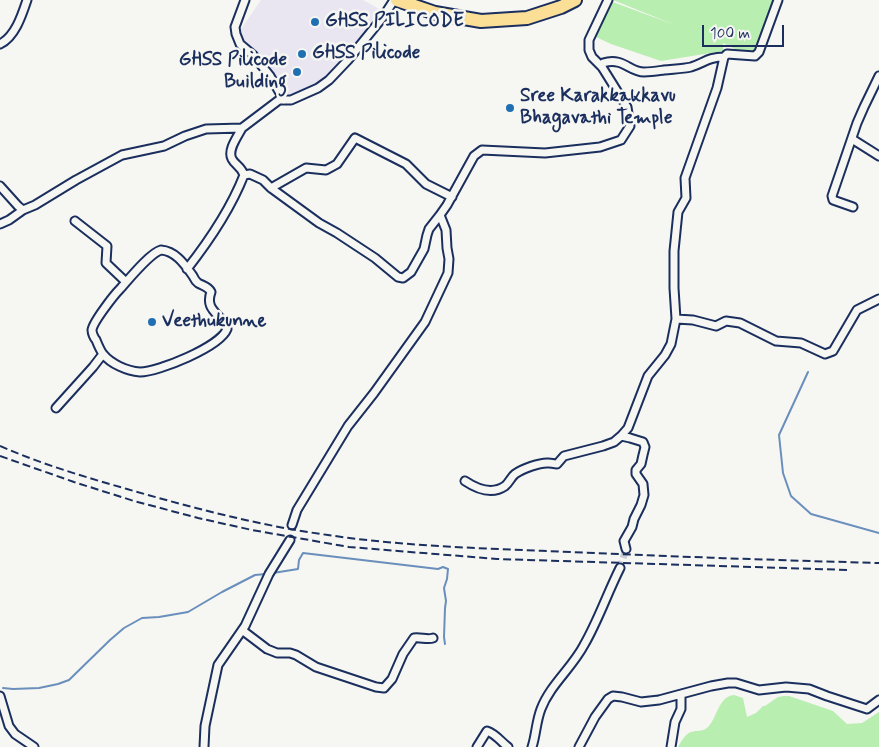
<!DOCTYPE html>
<style>
body{margin:0}
#map{position:relative;width:879px;height:747px;overflow:hidden;background:#f6f6f2;font-family:Mynerve,sans-serif}
canvas{display:block}
.scale{position:absolute;left:702px;top:25px;width:82px;height:22px;box-sizing:border-box;border:2px solid #1b2f5e;border-top:0;padding-left:6px;font-size:15px;line-height:18px;white-space:nowrap;color:#1b2f5e;-webkit-text-stroke:4px #f6f6f2;paint-order:stroke}
</style>
<div id="map">
<canvas width="879" height="747"></canvas>
<div class="scale">100 m</div>
</div>
<script>
const ctx = document.querySelector('canvas').getContext('2d');
ctx.lineJoin = 'round';
function fillPath(path, color) { ctx.fillStyle = color; ctx.fill(path, 'evenodd'); }
function trace(path, color, width, dash) { ctx.strokeStyle = color; ctx.lineWidth = width; ctx.lineCap = dash ? 'butt' : 'round'; ctx.setLineDash(dash || []); ctx.stroke(path); }
function label(font, color, halo, rows, align = 'center') {
  ctx.font = font + ' Mynerve,sans-serif'; ctx.lineWidth = 5; ctx.setLineDash([]); ctx.textBaseline = 'middle'; ctx.strokeStyle = halo; ctx.fillStyle = color; for (const [text, x, y, turn = 0] of rows) {
    ctx.save(); ctx.translate(x, y); ctx.rotate((+turn || 0) * Math.PI / 180); ctx.textAlign = isNaN(turn) ? turn : align; if (halo) ctx.strokeText(text, 0, 0); ctx.fillText(text, 0, 0); ctx.restore();
  }
}
const built = new Path2D(`
 M261 0H363L383 11 339 69 319 86 291 98 285 97 279 80 246 45 239 32Z`);
const green = new Path2D(`
 M613 0H774L757 51 737 50 723 43V51L661 61 611 44 594 36 610 1 675 25Z
 M734 695 743 698 747 717 756 713 763 706H765L778 697 784 696H789L833 711 847 724 862 723 879 712V747H678C681 742 685 734 691 732 697 730 702 732 707 728 717 720 718 696 734 695Z`);
const stream = new Path2D(`
 M808 372 779 435 783 473 791 496 811 514 879 533
 M273 573 298 569 299 560 303 553 438 569 443 567 448 569 447 579 444 588 446 601 445 608 444 637 445 644
 M3 688 13 689 39 688 58 684 69 680 110 640 124 628 142 618 159 617 188 612 222 592 255 575 266 574`);
const streetTunnel = new Path2D(`
 M620 568 626 549`);
const street = new Path2D(`
 M245 0 235 27 236 34 240 44 253 55 270 76 284 100
 M0 44C15 37 22 15 27 0
 M602 67 603 63C624 57 629 72 644 72 651 72 657 71 664 70 672 69 682 69 691 67 704 63 708 57 724 57
 M852 139 879 156
 M244 175 250 174 263 180 271 188 319 223 337 233 375 258 398 277 403 278 411 272 424 249 427 235 429 229 440 215
 M0 186 18 206 23 210 35 205 76 180 122 155 164 146 185 136 206 129 242 128 279 100H291L318 88 329 80 348 60 383 17 394 0
 M271 188 306 168 326 170 337 164 355 138 406 164 426 184 452 197
 M853 207 833 200 832 196 857 123 864 107 879 76
 M75 221 107 246 106 263 126 282
 M0 224 9 220 23 210
 M161 250C176 251 185 265 193 276 194 278 195 281 198 283 203 286 208 286 211 292 204 311 222 314 227 329 220 347 158 372 140 372 127 371 111 364 103 354 100 350 98 345 96 340 94 338 92 333 92 330 93 322 114 295 120 289 129 279 150 253 161 250Z
 M187 269C209 241 231 208 244 175 241 166 235 165 232 159 227 150 238 136 242 128
 M676 319 693 320 716 326 726 321 740 323 776 341 801 343 825 354 833 351 857 310 879 299
 M56 408 93 367 103 354
 M621 436 630 438 643 442 645 447 643 455 641 464 636 470V474L643 484 644 495 641 505 634 519 632 527 624 541 626 549
 M465 481C477 489 492 495 505 486 509 483 511 477 515 474 522 469 540 462 549 463 551 463 554 464 557 464L564 456 603 446 614 442 621 436 628 428 648 376 665 355 671 344 676 319 674 288V251L678 212 686 198 685 178 717 88 724 57 727 54 755 56 759 52 778 0
 M292 525 297 510 348 426 374 393 425 322 448 273 449 259 447 248 446 230 440 215 447 205 474 156 482 150 545 153 600 147 621 140 630 126 627 107 602 67 592 57 589 50V40L608 0
 M242 630 267 649 277 653H290L296 655 316 667 376 687 384 688 392 679 403 654 414 638C420 637 428 640 433 638
 M0 696 9 726 15 734 34 747
 M204 747 205 726 218 665 245 626 269 574 290 540
 M477 747 487 731C496 734 501 742 508 747
 M532 747C536 735 536 722 541 709 550 685 572 668 584 645 598 621 607 594 620 568
 M579 747 595 717 608 699 613 696 622 697 641 702 659 700 711 686 728 683H736L759 690 786 687 809 689 827 696 867 709 879 700
 M671 747 675 722 681 709V695`);
const highway = new Path2D(`
 M397 0 435 13 481 21 527 18 561 7 575 0`);
const rail = new Path2D(`
 M0 446C41 464 85 477 127 489 193 508 261 526 328 535 401 546 474 548 547 551 658 556 768 560 879 563
 M0 456 74 482 134 501 198 518 252 530 349 547 497 559 849 570`);
const markers = [
 [315,22,5,"#1f6fb2"],
 [302,54,5,"#1f6fb2"],
 [297,72,5,"#1f6fb2"],
 [510,108,5,"#1f6fb2"],
 [152,322,5,"#1f6fb2"]
];
const poiNames = [
 ["GHSS PILICODE",325,22],
 ["GHSS Pilicode",312,54],
 ["GHSS Pilicode",287,61,"right"],
 ["Building",287,83,"right"],
 ["Sree Karakkakkavu",520,97],
 ["Bhagavathi Temple",520,119],
 ["Veethukunne",162,322]
];
fillPath(built, '#e9e6f2');
fillPath(green, '#b8eeb0');
trace(stream, '#6a8fbc', 2);
trace(streetTunnel, '#caced4', 7, [7, 3.5]);
trace(street, '#1b2f5e', 11);
trace(highway, '#1b2f5e', 16);
trace(street, '#f6f6f2', 7);
trace(highway, '#fbdf96', 12);
trace(rail, '#1b2f5e', 2, [8, 4]);
for (const [x, y, r, color] of markers) { const dot = new Path2D(); dot.arc(x, y, r, 0, 2 * Math.PI); ctx.fillStyle = color; ctx.fill(dot); trace(dot, '#f6f6f2', 2); }
label('bold 19px', '#1b2f5e', '#f6f6f2', poiNames, 'left');
</script>
